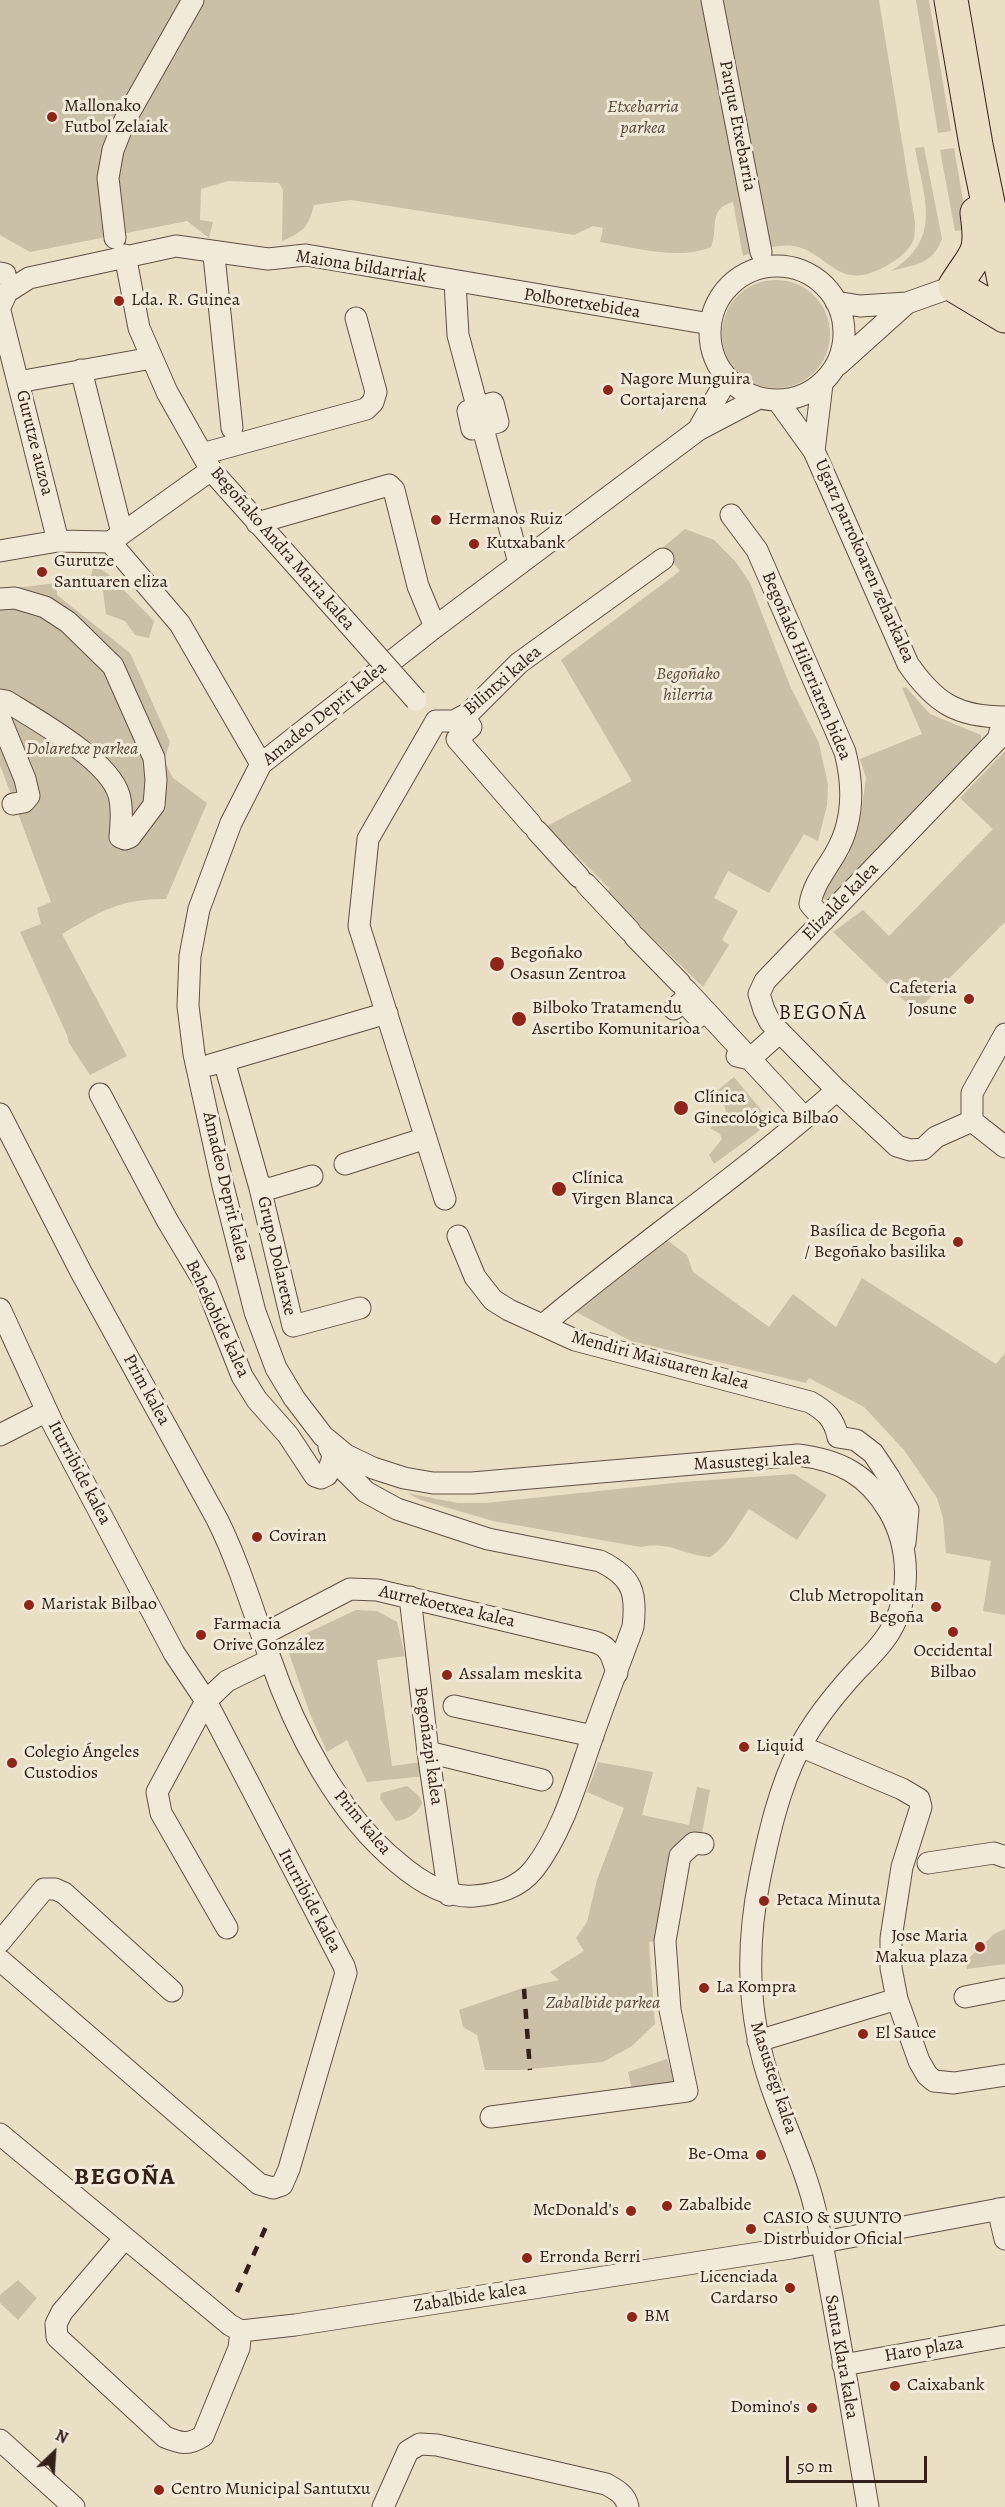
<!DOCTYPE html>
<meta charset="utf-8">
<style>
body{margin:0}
#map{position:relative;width:1005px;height:2507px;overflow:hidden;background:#e9dfc4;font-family:Alegreya,serif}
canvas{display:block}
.north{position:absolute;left:24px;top:2423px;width:60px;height:60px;-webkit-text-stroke:4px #f1ead9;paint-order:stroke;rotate:25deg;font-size:16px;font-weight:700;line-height:24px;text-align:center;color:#332019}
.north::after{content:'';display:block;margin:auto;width:21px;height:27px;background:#332019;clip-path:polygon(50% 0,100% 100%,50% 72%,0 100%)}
.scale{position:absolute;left:786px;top:2456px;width:141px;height:27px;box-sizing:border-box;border:3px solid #332019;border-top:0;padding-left:8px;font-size:18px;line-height:21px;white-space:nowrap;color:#332019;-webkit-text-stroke:4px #f1ead9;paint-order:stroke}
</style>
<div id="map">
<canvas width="1005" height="2507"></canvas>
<div class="north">N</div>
<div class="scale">50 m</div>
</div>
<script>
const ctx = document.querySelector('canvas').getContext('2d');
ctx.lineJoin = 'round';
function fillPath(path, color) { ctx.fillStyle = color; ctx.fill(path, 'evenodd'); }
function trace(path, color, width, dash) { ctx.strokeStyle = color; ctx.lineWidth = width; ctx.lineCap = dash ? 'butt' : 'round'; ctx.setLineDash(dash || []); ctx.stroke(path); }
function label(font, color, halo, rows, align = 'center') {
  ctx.font = font + ' Alegreya,serif'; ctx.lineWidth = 6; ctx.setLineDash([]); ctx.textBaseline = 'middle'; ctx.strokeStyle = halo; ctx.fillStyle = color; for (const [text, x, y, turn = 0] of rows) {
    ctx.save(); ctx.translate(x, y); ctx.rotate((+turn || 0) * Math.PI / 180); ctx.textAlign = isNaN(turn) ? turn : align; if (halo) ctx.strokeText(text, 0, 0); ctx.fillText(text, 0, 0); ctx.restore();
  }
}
const green = new Path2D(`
 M0 0H879L915 222C915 228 915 236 913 241 906 258 870 279 851 275 830 272 817 249 793 246 777 244 758 250 743 256L733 202C707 209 719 228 711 247 679 261 633 247 600 242L603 228 593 226 574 235 351 200 314 205C308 228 304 231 282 241L283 190 279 183 228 181 201 189 200 220 213 222 209 238 187 221 30 252 0 235Z
 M916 0H929L951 131 938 133Z
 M924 147 942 239C932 265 916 264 891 271 943 239 924 199 915 148Z
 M954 148 968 229 955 231 940 150Z
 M722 334a54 54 0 1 1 108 0a54 54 0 1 1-108 0Z
 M685 529 714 540 735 561 750 583 790 686 819 743 828 785 827 805 818 841 804 834 769 893 728 871 714 898 738 911 722 940 729 945 703 987 606 892 610 889 547 826 632 781 561 660 680 571 661 549Z
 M93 568 102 570 108 574 154 621 149 638 135 635 125 621 106 614 103 591 90 580Z
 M56 583 57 595 130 653 170 742 164 761 173 778 207 803 166 899C119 899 101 911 62 934L127 1056 90 1075 69 1043 67 1035 20 932 41 924 37 908 51 902 0 765V590Z
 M906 687 930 714 981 735V743L976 747 979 753 829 903 823 898 820 892 839 856H848L860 821 866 778 860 759 922 734 902 688Z
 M1005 751V922L916 1012 833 932 863 910 889 936 993 829 960 798Z
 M734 1077 771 1122 714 1164 709 1155 722 1139 720 1134 710 1128 716 1123 710 1115 720 1120 726 1113 725 1107 713 1094Z
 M667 1240 687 1255 693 1272 769 1327 793 1294 836 1327 862 1278 996 1364 1005 1353V1615L983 1611 991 1561 946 1553 943 1518 937 1498 904 1450 864 1407 809 1378 806 1383 631 1341 576 1312Z
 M794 1474 827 1495 797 1540 749 1509C737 1526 728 1546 710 1557 682 1555 671 1541 641 1547L493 1521 421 1500 407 1493 458 1503H486L683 1482Z
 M356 1610 377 1611 397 1622 405 1656 377 1660 392 1766 421 1762 425 1776 367 1782 347 1740 327 1752 310 1714 288 1650 290 1641Z
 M598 1762 653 1772 642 1815 689 1825 697 1787 710 1790 702 1833 674 1854 661 1940 649 1942 655 2024 632 2046 603 2062 520 2070H485L477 2035 463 2027 459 2010 523 1988 559 1980 550 1972 584 1951 576 1938 587 1922 597 1880 624 1808 587 1792Z
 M407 1786 419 1796 422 1803C418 1813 407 1820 396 1821L380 1799 381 1793Z
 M1005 1929V1964L967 1969 966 1961 994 1934Z
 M667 2059 676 2084 633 2094 628 2072Z
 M18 2280 37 2298 18 2320 0 2303V2295Z`);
const street = new Path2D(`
 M712 0 761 252
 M115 238 108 178 113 150 125 120 193 0
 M125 255 139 328 167 392 211 470 361 638
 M214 256 232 428
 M710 333a67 67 0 1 1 134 0a67 67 0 1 1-134 0Z
 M0 273 5 274
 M455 282 458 335 519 563
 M836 302 860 306 907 303
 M0 307 7 292 29 278 176 246 268 259 306 255 710 324
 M0 311 58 541
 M838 365 907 303 955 286
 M81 370 122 533
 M18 382 152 358
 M757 399 698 430 435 627 261 764 231 823 199 909 190 956 188 1006 194 1054 223 1186 255 1312 276 1368 294 1398 323 1436 346 1455 373 1468 404 1478 433 1483H472L798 1455C839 1460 867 1474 889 1511 910 1547 912 1597 889 1633 881 1646 869 1658 858 1669 836 1693 814 1719 799 1749 779 1789 769 1833 760 1877 744 1955 748 2028 777 2102 791 2140 809 2178 817 2218 836 2314 852 2411 868 2507
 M778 401 814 451 908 664C935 703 957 717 1005 717
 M493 403 498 422 472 429 468 411Z
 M698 430 727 379
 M814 451 822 384
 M202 454 366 409 373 402 376 392 356 318
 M731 515 757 550 845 752C854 787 854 822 835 854 825 871 813 885 810 904L824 920
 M257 523 389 485 394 490 418 586 435 627
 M113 540 211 470
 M0 551 58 541 110 542 180 624 261 764
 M0 599 15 598 45 607 68 622 113 666 154 758 156 780 154 805 130 837 125 839 120 837C121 824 123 809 119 795 109 760 37 720 6 701L0 700
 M464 717 471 727 457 739 531 824
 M0 718 25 779 29 796 24 802 13 804
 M436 721 368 839 359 926 445 1199
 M436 721H454L469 713 519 663 663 559
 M537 831 579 877
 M586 884 630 931
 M635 937 680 983
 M685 989 802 1115
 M674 1009 683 1001 698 1017
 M1005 1034 972 1093V1121L1005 1147
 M737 1056 750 1059 780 1032
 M224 1061 260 1188 293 1326 360 1308
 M210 1065 387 1013
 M100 1094 167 1220 206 1285 242 1376 257 1400 288 1435 315 1476 321 1478 327 1475 333 1457
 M0 1114 81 1272 217 1519C239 1563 253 1611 270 1658 295 1731 338 1814 398 1863 419 1881 446 1898 474 1896 498 1894 519 1888 534 1869 562 1833 576 1784 591 1741 604 1703 619 1665 633 1627 637 1593 633 1577 600 1561L488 1539 397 1509 366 1492 337 1463 329 1447
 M972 1121 936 1137 923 1149 910 1150 897 1146 837 1090 770 1022 764 1010 759 994 765 981 998 739 1004 718
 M345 1164 426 1138
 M260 1188H272L312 1176
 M458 1236 475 1277 493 1300 509 1310 575 1340 810 1402C826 1411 834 1419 838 1437
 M0 1309 52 1422 174 1653 206 1701 344 1966 346 1973 289 2169 282 2185 273 2188 259 2184 0 1960
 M543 1325C639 1244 743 1174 837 1090
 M0 1435 47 1411
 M838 1437 856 1440 873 1453 889 1477 908 1510 905 1543
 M410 1597 428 1752 449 1895
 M262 1635 350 1589 377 1590 595 1642C611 1647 612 1658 617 1673
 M454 1706 593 1736
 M800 1746 902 1789 919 1799 921 1807 902 1867 891 1938V1968L897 1999 919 2061 927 2075 934 2081 954 2083 1005 2075
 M428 1752 542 1780
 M928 1863 994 1853 1005 1857
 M227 1928 161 1813 157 1792 206 1701 227 1681 270 1660
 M0 1942 44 1889H55L64 1893 172 1991
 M965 1997 1005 1989
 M758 2041 897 1999
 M491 2117 687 2091 670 2010 665 1941 680 1856 694 1843 703 1844
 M0 2134 230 2325 241 2331 295 2325 791 2248 1005 2208
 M998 2209 1005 2239
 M124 2239 62 2312 56 2324 57 2337 165 2437C180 2443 188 2446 203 2436L239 2348 241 2331
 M843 2365 1005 2336
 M0 2440 74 2507
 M383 2507 408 2451 420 2444 437 2445 606 2484C617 2490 626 2495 628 2507`);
const primary = new Path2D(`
 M951 0 976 145 1005 285
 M977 213C983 256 976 252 955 286L1005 316`);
const rail = new Path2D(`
 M524 1989 530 2070
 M237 2292 269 2220`);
const streetBridge = new Path2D(`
 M361 638 416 700`);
const markers = [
 [52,117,6,"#8f2418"],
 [119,301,6,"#8f2418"],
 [608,390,6,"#8f2418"],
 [436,520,6,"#8f2418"],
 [474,544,6,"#8f2418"],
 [42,572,6,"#8f2418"],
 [497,964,8,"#8f2418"],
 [969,999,6,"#8f2418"],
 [519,1019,8,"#8f2418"],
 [681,1108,8,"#8f2418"],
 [559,1189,8,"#8f2418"],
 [958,1242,6,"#8f2418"],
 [257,1537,6,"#8f2418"],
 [29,1605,6,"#8f2418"],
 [936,1607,6,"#8f2418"],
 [953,1632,6,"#8f2418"],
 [201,1635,6,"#8f2418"],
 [447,1675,6,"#8f2418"],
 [744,1747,6,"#8f2418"],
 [12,1763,6,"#8f2418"],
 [764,1901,6,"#8f2418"],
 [980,1947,6,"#8f2418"],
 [704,1988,6,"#8f2418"],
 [863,2034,6,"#8f2418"],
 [761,2155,6,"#8f2418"],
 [667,2206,6,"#8f2418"],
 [631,2211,6,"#8f2418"],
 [751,2229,6,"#8f2418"],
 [527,2258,6,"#8f2418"],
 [790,2288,6,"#8f2418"],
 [632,2317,6,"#8f2418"],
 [895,2386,6,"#8f2418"],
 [812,2408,6,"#8f2418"],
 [159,2490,6,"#8f2418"]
];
const poiNames = [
 ["Mallonako",64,107],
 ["Futbol Zelaiak",64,128],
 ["Lda. R. Guinea",131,301],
 ["Nagore Munguira",620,380],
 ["Cortajarena",620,401],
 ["Hermanos Ruiz",448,520],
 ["Kutxabank",486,544],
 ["Gurutze",54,562],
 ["Santuaren eliza",54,583],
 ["Begoñako",510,954],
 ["Osasun Zentroa",510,975],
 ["Cafeteria",957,989,"right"],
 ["Josune",957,1010,"right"],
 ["Bilboko Tratamendu",532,1009],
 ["Asertibo Komunitarioa",532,1030],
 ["Clínica",694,1098],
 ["Ginecológica Bilbao",694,1119],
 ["Clínica",572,1179],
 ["Virgen Blanca",572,1200],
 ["Basílica de Begoña",946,1232,"right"],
 ["/ Begoñako basilika",946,1253,"right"],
 ["Coviran",269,1537],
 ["Club Metropolitan",924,1597,"right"],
 ["Begoña",924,1618,"right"],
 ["Maristak Bilbao",41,1605],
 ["Farmacia",213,1625],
 ["Orive González",213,1646],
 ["Occidental",953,1652,"center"],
 ["Bilbao",953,1673,"center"],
 ["Assalam meskita",459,1675],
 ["Liquid",756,1747],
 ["Colegio Ángeles",24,1753],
 ["Custodios",24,1774],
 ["Petaca Minuta",776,1901],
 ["Jose Maria",968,1937,"right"],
 ["Makua plaza",968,1958,"right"],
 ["La Kompra",716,1988],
 ["El Sauce",875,2034],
 ["Be-Oma",749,2155,"right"],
 ["Zabalbide",679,2206],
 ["McDonald's",619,2211,"right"],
 ["CASIO & SUUNTO",763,2219],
 ["Distrbuidor Oficial",763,2240],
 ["Erronda Berri",539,2258],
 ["Licenciada",778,2278,"right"],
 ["Cardarso",778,2299,"right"],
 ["BM",644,2317],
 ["Caixabank",907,2386],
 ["Domino's",800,2408,"right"],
 ["Centro Municipal Santutxu",171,2490]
];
const parkNames = [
 ["Etxebarria",643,108],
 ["parkea",643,129],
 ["Begoñako",688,675],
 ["hilerria",688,696],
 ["Dolaretxe parkea",82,750],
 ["Zabalbide parkea",603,2004]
];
const streetNames = [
 ["Parque Etxebarria",737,126,79],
 ["Maiona bildarriak",361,267,9],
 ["Polboretxebidea",582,304,9],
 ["Gurutze auzoa",34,443,76],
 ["Begoñako Andra Maria kalea",282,549,49],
 ["Ugatz parrokoaren zeharkalea",864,561,66],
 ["Begoñako Hilerriaren bidea",806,666,67],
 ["Bilintxi kalea",503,681,-41],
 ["Amadeo Deprit kalea",325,714,-39],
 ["Elizalde kalea",841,902,-46],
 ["Amadeo Deprit kalea",225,1187,77],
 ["Grupo Dolaretxe",276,1256,77],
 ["Behekobide kalea",217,1319,65],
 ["Mendiri Maisuaren kalea",660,1361,15],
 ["Prim kalea",146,1390,61],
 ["Masustegi kalea",752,1462,-3],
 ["Iturribide kalea",79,1473,62],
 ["Aurrekoetxea kalea",447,1607,13],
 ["Begoñazpi kalea",428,1746,82],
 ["Prim kalea",362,1823,50],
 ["Iturribide kalea",309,1901,62],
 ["Masustegi kalea",773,2078,72],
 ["Zabalbide kalea",470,2298,-9],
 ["Haro plaza",924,2350,-10],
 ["Santa Klara kalea",841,2357,80]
];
const quarterNames = [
 ["BEGOÑA",823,1014]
];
const districtNames = [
 ["BEGOÑA",125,2178]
];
fillPath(green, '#cabfa7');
trace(street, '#605044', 23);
trace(primary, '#332019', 35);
trace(street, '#f1ead9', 21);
trace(primary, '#e9dfc4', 33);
trace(rail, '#332019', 4.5, [10, 10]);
trace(streetBridge, '#605044', 23, []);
trace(streetBridge, '#f1ead9', 21);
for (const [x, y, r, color] of markers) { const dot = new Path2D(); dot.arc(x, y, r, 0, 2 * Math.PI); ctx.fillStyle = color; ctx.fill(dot); trace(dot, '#f1ead9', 2); }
label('18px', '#332019', '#f1ead9', poiNames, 'left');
label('italic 18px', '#59483c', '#f1ead9', parkNames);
label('18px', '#332019', '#f1ead9', streetNames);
ctx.letterSpacing = '1.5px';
label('21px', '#332019', '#f1ead9', quarterNames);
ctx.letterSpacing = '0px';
ctx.letterSpacing = '1.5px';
label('bold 24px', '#332019', '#f1ead9', districtNames);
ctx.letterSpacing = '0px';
</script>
